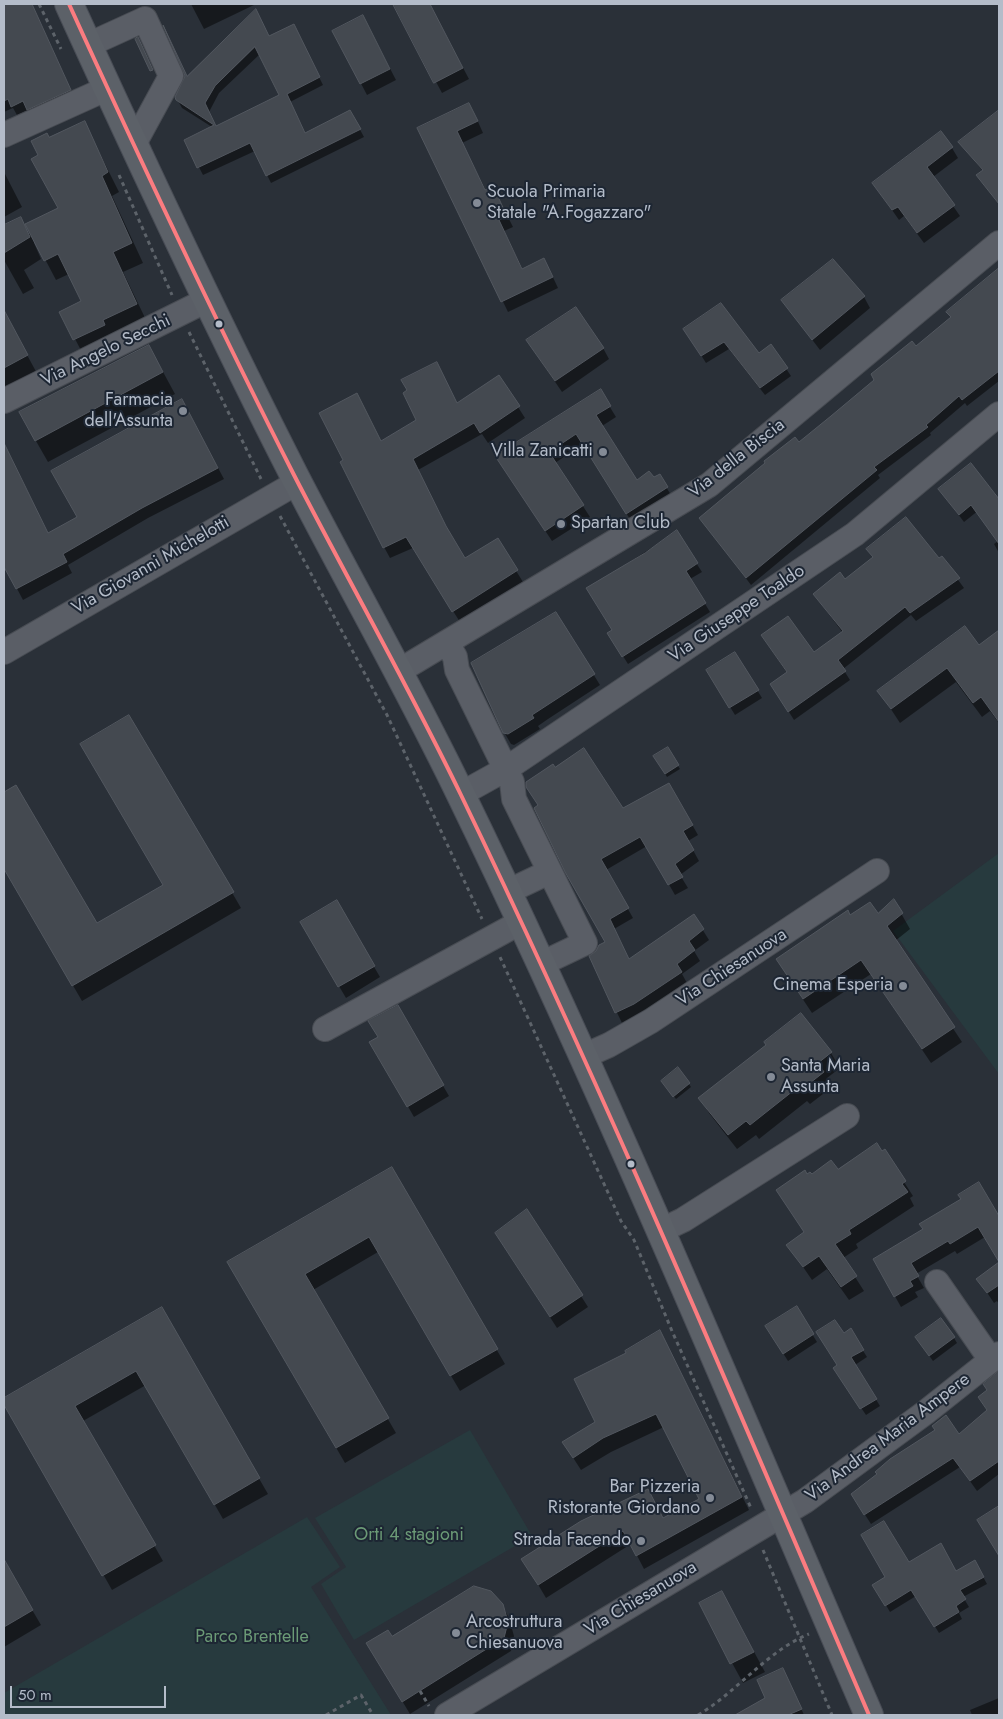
<!DOCTYPE html>
<style>
body{margin:0}
#map{position:relative;width:1003px;height:1719px;overflow:hidden;background:#2a3038;font-family:Jost,sans-serif}
canvas{display:block}
.frame{position:absolute;inset:0;border:5px solid #b4bcc9;pointer-events:none}
.scale{position:absolute;left:10px;top:1686px;width:156px;height:22px;box-sizing:border-box;border:2px solid #b4bcc9;border-top:0;padding-left:6px;font-size:15px;line-height:18px;white-space:nowrap;color:#b4bcc9;-webkit-text-stroke:4px #1d2633;paint-order:stroke}
</style>
<div id="map">
<canvas width="1003" height="1719"></canvas>
<div class="frame"></div>
<div class="scale">50 m</div>
</div>
<script>
const ctx = document.querySelector('canvas').getContext('2d');
ctx.lineJoin = 'round';
function fillPath(path, color) { ctx.fillStyle = color; ctx.fill(path, 'evenodd'); }
function trace(path, color, width, dash) { ctx.strokeStyle = color; ctx.lineWidth = width; ctx.lineCap = dash ? 'butt' : 'round'; ctx.setLineDash(dash || []); ctx.stroke(path); }
function label(font, color, halo, rows, align = 'center') {
  ctx.font = font + ' Jost,sans-serif'; ctx.lineWidth = 4; ctx.setLineDash([]); ctx.textBaseline = 'middle'; ctx.strokeStyle = halo; ctx.fillStyle = color; for (const [text, x, y, turn = 0] of rows) {
    ctx.save(); ctx.translate(x, y); ctx.rotate((+turn || 0) * Math.PI / 180); ctx.textAlign = isNaN(turn) ? turn : align; if (halo) ctx.strokeText(text, 0, 0); ctx.fillText(text, 0, 0); ctx.restore();
  }
}
const green = new Path2D(`
 M999 853V1074L893 931Z
 M470 1430 532 1536 354 1640 321 1584 346 1567 315 1518Z
 M307 1517 340 1567 311 1587 391 1715H4V1693Z`);
const shadow = new Path2D(`
 M4 4H32L75 99 33 118 28 110 17 115 13 108 4 112Z
 M191 4H253L254 5 204 29Z
 M394 4H429L469 79 442 93Z
 M369 28 396 80 367 95 334 32Z
 M297 33 323 85 290 102 305 134 350 111 364 137 271 183 255 151 203 175 185 140 212 127 182 108 177 99 187 77 269 37ZM260 54 280 96 216 127 209 112 219 93Z
 M999 111V197L996 200 978 176 983 171 959 142Z
 M475 115 483 133 462 143 486 191 499 199 513 227 504 231 523 270 550 271 558 288 508 312 419 128Z
 M84 122 119 192 112 196 143 263 123 272 148 324 86 360 61 312 82 302 69 274 56 280 36 242 34 243 41 259 24 270 34 288 23 294 4 260V227L20 219 29 234 60 209 40 155 49 139Z
 M952 148 958 158 933 177 960 216 924 243 904 216 899 220 873 183Z
 M4 172 22 207 4 217Z
 M999 270V381L967 406 965 403 930 433 931 435 878 475 880 478 751 585 701 519 798 444 916 348 951 318 948 312Z
 M864 297 870 308 820 350 782 300Z
 M721 305 758 355 771 346 791 376 765 395 729 349 706 363 689 336Z
 M7 318 39 377 8 394 4 386V320Z
 M149 346 175 394 48 462 20 413Z
 M603 348 609 359 562 392 534 351Z
 M600 391 616 417 602 426 637 481 654 479 659 476 673 498 633 524 583 444 555 463 590 517 552 541 503 467Z
 M457 405 518 407 525 418 488 443 482 434 418 470 450 535 465 560 497 540 523 582 460 622 413 548 390 558 384 547 381 443Z
 M188 412 224 479 148 518 68 565 72 573 23 600 4 564V443L48 534 79 518Z
 M939 489 977 506 979 510 964 522Z
 M999 518V553L994 544 998 541 988 527Z
 M676 532 702 572 690 579 710 612 628 664 614 642V630L588 589Z
 M868 549 939 560 942 558 964 588 916 621 911 615 843 669 850 680 794 720 777 693 787 673 762 636 814 654 843 633 814 594 845 581 873 558Z
 M556 614 600 685 548 719 538 726 540 729 514 745 511 744 504 732 472 666 501 646Z
 M999 632V723L990 711 982 717 956 682 900 723 879 691 979 647Z
 M735 654 762 698 735 715 708 671Z
 M129 716 241 908 82 1001 4 867V793L15 786 97 925 164 885Z
 M667 749 680 769 667 777 655 757Z
 M555 769 623 809 669 784 698 835 688 841 699 861 680 875 688 888 675 895 647 846 606 870 633 918 614 929 629 961 694 916 709 940 694 951 700 961 682 974 687 983 640 1014 622 1023 590 957 607 942 540 806Z
 M894 901 910 929 895 941 962 1042 931 1063 871 974 812 1013 786 974 850 916 877 915Z
 M336 902 380 977 346 998 301 922Z
 M397 1007 449 1096 414 1117 371 1042 379 1037Z
 M801 1015 831 1053 840 1068 827 1078 832 1087 810 1104 807 1101 759 1139 756 1135 737 1149 709 1113 700 1098 767 1045Z
 M678 1069 691 1087 676 1099 664 1084Z
 M884 1151 913 1196 910 1198 914 1206 856 1244 858 1248 843 1258 864 1291 849 1300 827 1269 812 1280 788 1245 805 1233 807 1176 838 1170Z
 M391 1169 505 1364 460 1391 378 1252 313 1290 396 1433 345 1463 229 1263Z
 M979 1184 999 1218V1261L985 1237 957 1254 955 1251 916 1274 924 1288 915 1292 918 1297 901 1307 874 1259 925 1230Z
 M527 1211 588 1307 557 1328 503 1245Z
 M999 1263V1304L997 1301 994 1303 978 1279Z
 M796 1308 817 1342 788 1361 771 1334Z
 M161 1309 268 1494 223 1519 146 1385 83 1421 163 1561 112 1590 4 1399Z
 M850 1330 867 1357 855 1365 880 1406 866 1415 839 1375 843 1335Z
 M954 1338 957 1343 933 1361 920 1343Z
 M667 1345 749 1510 644 1569 631 1544 546 1598 523 1559 663 1519 700 1499 664 1427 611 1452 581 1470 572 1456 596 1422Z
 M999 1373V1474L977 1491 960 1467 871 1524 858 1504 959 1436 988 1412 979 1397 988 1391 984 1385Z
 M4 1562 41 1625 4 1647Z
 M975 1562 987 1584 963 1597 969 1607 959 1613 962 1619 939 1633 916 1596 890 1612 874 1585 908 1564 956 1572Z
 M722 1593 765 1672 743 1683 700 1604Z
 M502 1605 509 1618 514 1636 511 1651 410 1714 375 1656 392 1637Z
 M788 1679 804 1715H738L767 1698Z
 M999 1698V1715H972L970 1710Z`);
const building = new Path2D(`
 M4 4H32L71 90 27 110 23 101 11 107 8 99 4 101Z
 M393 4H430L463 68 434 83Z
 M256 9 269 36 294 24 320 77 287 94 305 133 350 110 361 129 266 176 250 143 197 168 184 140 214 125 176 100 175 97 185 76 163 25 187 76ZM255 47 279 95 216 126 205 103 215 86Z
 M363 15 390 69 360 84 332 31Z
 M138 37 153 70 150 71 135 39Z
 M469 103 478 121 457 131 485 190 493 186 507 216 499 220 522 269 544 258 553 277 501 302 417 128Z
 M999 110V204L976 175 983 170 958 142Z
 M85 121 108 172 102 176 132 243 113 252 137 304 103 320 105 325 73 340 59 312 81 301 58 254 44 261 25 224 58 208 31 159 38 155 31 141 47 133 49 137Z
 M941 131 953 147 927 167 955 205 917 233 898 207 892 210 872 183Z
 M21 217 30 237 4 253V225Z
 M833 259 865 296 812 340 781 300Z
 M999 268V371L962 400 959 396 926 425 928 427 874 467 877 470 746 578 699 518 765 463 764 461 795 437 799 442 831 416 874 380 871 374 912 341 916 346 951 317 946 312Z
 M721 303 759 353 771 344 788 368 760 388 724 342 701 356 683 329Z
 M576 307 604 348 555 381 526 340Z
 M4 310 28 355 4 368Z
 M149 345 163 372 35 441 19 412Z
 M437 362 457 403 499 375 520 406 480 433 474 423 413 459 446 526 465 558 498 538 518 570 452 612 406 537 383 548 340 462 343 460 319 413 357 393 381 441 416 420 403 393 407 390 401 380Z
 M601 389 611 406 596 415 637 480 649 471 654 477 660 474 668 487 626 514 576 434 549 452 584 505 545 531 495 456Z
 M182 399 218 468 142 508 63 554 67 562 16 589 4 567V443L48 533 77 517 51 471Z
 M971 463 999 499V544L971 505 959 515 938 489Z
 M906 517 939 558 942 556 960 578 910 613 905 607 838 660 846 671 788 712 770 684 787 672 761 635 788 616 814 652 843 631 813 594 840 572 845 579 873 557 866 549Z
 M677 530 698 563 686 571 706 603 622 657 607 633 612 630 586 588 645 553Z
 M556 612 595 674 532 715 534 718 508 734 503 733 471 663Z
 M965 626 979 645 999 630V722L981 697 973 703 947 668 891 709 877 691Z
 M735 652 759 690 729 708 706 670Z
 M129 715 234 892 72 986 4 869V792L16 785 97 923 163 885 80 744Z
 M668 747 679 765 665 774 653 756Z
 M584 748 623 808 669 783 693 825 683 831 694 850 675 864 683 877 668 885 640 837 601 859 629 908 610 919 629 959 694 914 704 929 689 941 695 950 677 964 682 972 634 1004 615 1013 589 956 596 951 599 945 605 942 565 872 534 808 538 805 526 787V782L553 764 555 767Z
 M894 899 903 913 887 926 955 1027 922 1049 861 960 803 999 776 959 848 910 850 915 870 902 878 913Z
 M337 900 375 966 338 987 300 922Z
 M398 1005 444 1085 407 1107 369 1042 378 1037 368 1021Z
 M801 1013 832 1052 818 1063 824 1072 801 1090 798 1087 750 1125 746 1121 728 1135 698 1098 766 1045 764 1042Z
 M678 1067 690 1083 673 1097 661 1081Z
 M877 1143 882 1151 885 1149 906 1181 902 1184 908 1192 849 1230 851 1234 835 1244 857 1276 841 1287 819 1256 803 1267 786 1245 804 1232 776 1190 805 1170 807 1174 810 1172 812 1174 831 1160 838 1169Z
 M392 1167 498 1349 450 1376 369 1237 305 1274 389 1418 336 1448 227 1262Z
 M979 1182 999 1216V1285L987 1293 976 1279 999 1262 978 1227 950 1244 948 1241 911 1263 919 1276 910 1281 913 1286 894 1297 873 1259 923 1229 919 1224 961 1199 958 1195Z
 M527 1209 583 1295 550 1317 495 1233Z
 M797 1306 814 1334 783 1354 765 1326Z
 M162 1307 260 1478 214 1505 136 1371 75 1406 156 1545 102 1576 4 1405V1398Z
 M941 1318 955 1337 929 1356 915 1337Z
 M835 1320 844 1333 851 1328 864 1350 851 1357 877 1399 860 1409 833 1368 837 1365 816 1332Z
 M660 1330 742 1497 636 1556 623 1531 538 1585 521 1559 581 1521 648 1489 663 1518 699 1499 656 1414 603 1438 573 1458 562 1442 595 1422 574 1379 626 1353 625 1351Z
 M999 1371V1461L970 1481 953 1458 864 1515 851 1494 877 1474 875 1472 890 1459 935 1430 932 1426 946 1415 959 1434 987 1410 978 1397 987 1390 983 1384Z
 M999 1506V1556L977 1520Z
 M884 1521 909 1562 941 1543 956 1571 975 1560 984 1577 960 1590 966 1599 956 1606 959 1612 934 1627 911 1590 885 1606 872 1585 885 1577 861 1535Z
 M4 1559 33 1610 4 1627Z
 M474 1586 491 1591 503 1604 508 1622 504 1638 402 1702 366 1643 388 1630 392 1636Z
 M722 1591 754 1652 730 1664 699 1603Z
 M783 1668 802 1709 788 1715H735L765 1698 757 1680Z`);
const path = new Path2D(`
 M39 4 61 49
 M119 175 172 295
 M189 332 261 479
 M280 516 387 715 482 919
 M500 957 621 1221 634 1240 672 1331 751 1508
 M763 1550 832 1715
 M420 1691 429 1706
 M326 1715 361 1695 373 1715
 M698 1715C737 1692 767 1651 809 1634`);
const minor = new Path2D(`
 M88 45 145 19 171 76 134 144
 M4 135 108 88
 M4 401 207 300
 M447 643 455 657 457 670 512 782 514 799 585 943 541 964
 M4 652 298 482
 M399 671 709 485 999 243
 M461 794 506 769 855 534 999 414
 M507 892 549 872
 M325 1029 521 922
 M582 1057 609 1045 651 1021 877 871
 M662 1230 683 1220 847 1116
 M937 1282 991 1360
 M447 1715 805 1501 926 1412 999 1354`);
const major = new Path2D(`
 M69 4C141 162 215 320 294 475 349 582 409 687 461 795 608 1097 736 1407 869 1715`);
const bus1 = new Path2D(`
 M69 4C141 162 215 320 294 475 349 582 409 687 461 795 607 1097 737 1407 869 1715`);
const markers = [
 [477,203,5,"#848b96"],
 [219,324,4.5,"#b4bcc9"],
 [183,411,5,"#848b96"],
 [603,452,5,"#848b96"],
 [561,524,5,"#848b96"],
 [903,986,5,"#848b96"],
 [771,1077,5,"#848b96"],
 [631,1164,4.5,"#b4bcc9"],
 [710,1498,5,"#848b96"],
 [641,1541,5,"#848b96"],
 [456,1633,5,"#848b96"]
];
const poiNames = [
 ["Scuola Primaria",487,193,"left"],
 ["Statale \"A.Fogazzaro\"",487,214,"left"],
 ["Farmacia",173,401],
 ["dell'Assunta",173,422],
 ["Villa Zanicatti",593,452],
 ["Spartan Club",571,524,"left"],
 ["Cinema Esperia",893,986],
 ["Santa Maria",781,1067,"left"],
 ["Assunta",781,1088,"left"],
 ["Bar Pizzeria",700,1488],
 ["Ristorante Giordano",700,1509],
 ["Strada Facendo",631,1541],
 ["Arcostruttura",466,1623,"left"],
 ["Chiesanuova",466,1644,"left"]
];
const streetNames = [
 ["Via Angelo Secchi",106,351,-26],
 ["Via della Biscia",737,459,-38],
 ["Via Giovanni Michelotti",151,566,-30],
 ["Via Giuseppe Toaldo",737,614,-34],
 ["Via Chiesanuova",732,968,-33],
 ["Via Andrea Maria Ampere",888,1438,-37],
 ["Via Chiesanuova",641,1599,-31]
];
const parkNames = [
 ["Orti 4 stagioni",409,1536],
 ["Parco Brentelle",252,1638]
];
fillPath(green, '#273a3e');
fillPath(shadow, '#0007');
fillPath(building, '#444950');
trace(building, '#52575f', 1);
trace(minor, '#484c53', 26);
trace(major, '#484c55', 30);
trace(path, '#5d636a', 3, [4, 4]);
trace(minor, '#5a5e66', 24);
trace(major, '#5c6168', 28);
trace(bus1, '#fb7c80', 4);
for (const [x, y, r, color] of markers) { const dot = new Path2D(); dot.arc(x, y, r, 0, 2 * Math.PI); ctx.fillStyle = color; ctx.fill(dot); trace(dot, '#1d2633', 2); }
label('18px', '#b4bcc9', '#1d2633', poiNames, 'right');
label('18px', '#b4bcc9', '#1d2633', streetNames);
label('18px', '#6b9a76', '#1d2633', parkNames);
</script>
